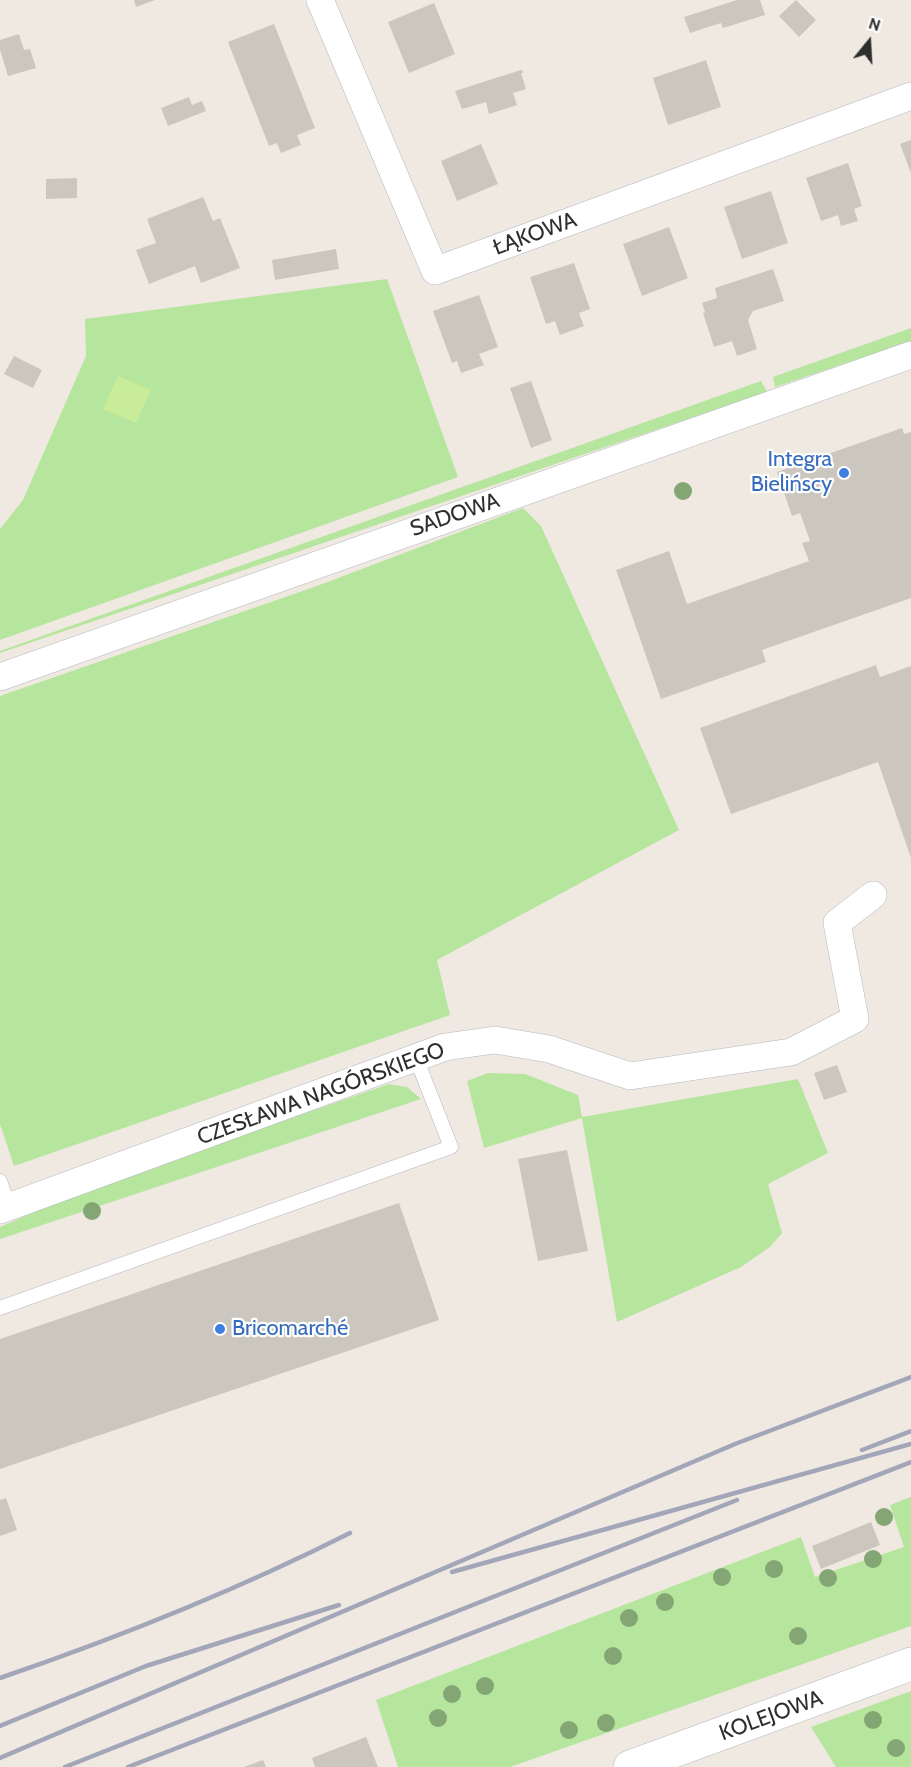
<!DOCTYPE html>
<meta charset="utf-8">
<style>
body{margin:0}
#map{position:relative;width:911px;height:1767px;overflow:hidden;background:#efe9e1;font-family:Cabin,sans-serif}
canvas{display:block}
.north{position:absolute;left:839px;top:12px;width:60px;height:60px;-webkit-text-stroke:4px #fff;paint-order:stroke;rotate:18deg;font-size:16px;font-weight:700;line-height:24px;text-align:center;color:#2e2e2e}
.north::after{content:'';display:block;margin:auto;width:21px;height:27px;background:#2e2e2e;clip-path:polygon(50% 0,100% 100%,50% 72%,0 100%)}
</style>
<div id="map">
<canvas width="911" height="1767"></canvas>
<div class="north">N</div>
</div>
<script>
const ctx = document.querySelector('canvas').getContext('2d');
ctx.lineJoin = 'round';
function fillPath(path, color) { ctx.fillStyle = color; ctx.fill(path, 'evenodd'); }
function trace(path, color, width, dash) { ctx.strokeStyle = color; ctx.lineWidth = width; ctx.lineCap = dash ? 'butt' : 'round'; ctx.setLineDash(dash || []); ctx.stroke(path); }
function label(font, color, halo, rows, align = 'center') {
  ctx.font = font + ' Cabin,sans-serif'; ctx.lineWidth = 4.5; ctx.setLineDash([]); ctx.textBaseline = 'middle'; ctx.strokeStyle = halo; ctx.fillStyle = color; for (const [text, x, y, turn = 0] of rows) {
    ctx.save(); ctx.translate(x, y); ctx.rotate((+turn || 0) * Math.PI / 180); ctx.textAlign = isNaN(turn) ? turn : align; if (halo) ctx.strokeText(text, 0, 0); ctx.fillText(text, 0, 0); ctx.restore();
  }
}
const green = new Path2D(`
 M387 279 458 477 0 640V529L23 500 86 356 85 319Z
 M911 328V341L775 387 773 377Z
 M761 381 767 392 0 653V651Z
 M523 508 541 526 679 830 437 960 450 1015 14 1166 0 1124V696L317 586Z
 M488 1073 525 1074 578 1095 582 1117 798 1079 828 1153 768 1184 782 1233 770 1247 741 1267 617 1322 582 1118 484 1148 467 1081Z
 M389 1084 407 1087 421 1099 0 1239V1227L91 1188Z
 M911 1497V1626L510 1767H398L376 1700 801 1537 815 1577 904 1547 890 1505Z
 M911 1691V1767H836L811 1727Z`);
const pitch = new Path2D(`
 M118 376 151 390 136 423 103 409Z`);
const building = new Path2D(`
 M134 0H155L136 7Z
 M737 0H760L765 15 723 28 721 23 690 33 684 17Z
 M796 0 816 20 799 37 779 16Z
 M434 3 455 54 409 73 388 22Z
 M274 24 315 128 297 135 301 145 281 153 277 143 269 146 228 42Z
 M19 34 24 50 30 49 36 68 8 76 0 50V40Z
 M706 60 721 107 668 125 653 78Z
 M521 70H522L523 73H521L526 89 513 93 517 105 489 114 486 102 462 109 455 91Z
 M189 97 192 105 202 101 206 111 168 126 161 108Z
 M911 140V173L900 144Z
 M481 144 498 184 457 201 441 161Z
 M848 163 862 206 854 209 858 221 841 226 838 215 821 221 806 178Z
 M77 178V198L46 199V179Z
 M771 191 788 243 742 259 724 207Z
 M203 197 213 221 220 218 240 268 201 283 195 266 149 284 136 250 156 243 147 219Z
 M669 227 688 278 642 296 623 244Z
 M336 249 339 269 275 280 272 260Z
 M574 263 590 309 579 313 584 326 560 335 555 321 546 324 530 277Z
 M773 269 784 301 753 311 748 320 757 349 737 356 732 341 714 347 703 313 705 312 702 303 717 298 715 288Z
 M479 295 498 347 479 354 484 365 461 373 457 361 452 363 433 311Z
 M14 356 42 370 33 388 4 374Z
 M531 381 552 440 531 448 510 388Z
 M902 428 904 434 911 432V598L762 650 766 662 661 699 616 570 669 551 687 604 809 561 802 543 810 541 800 513 792 516 777 472Z
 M876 665 880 677 911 666V858L878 762 731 814 700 728Z
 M837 1065 847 1092 824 1100 814 1073Z
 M567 1150 588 1251 538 1261 518 1159Z
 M399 1203 439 1320 0 1469V1339Z
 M6 1498 17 1530 0 1536V1500Z
 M871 1522 880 1545 821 1569 812 1546Z
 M366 1737 378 1767H315L312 1758Z
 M263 1760 266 1767H244Z`);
const service = new Path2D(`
 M0 1181 9 1207
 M0 1308 451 1147 416 1058`);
const minor = new Path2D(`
 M320 0 435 271 911 96
 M0 677 911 355
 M0 1210 445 1047 495 1040 549 1049 630 1076 791 1052 855 1019 837 923 873 895`);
const tertiary = new Path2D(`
 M630 1767 911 1664`);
const rail = new Path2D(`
 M862 1450 911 1431
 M452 1572 911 1444
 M0 1678C120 1637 237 1590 350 1533
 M0 1726 146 1666 339 1605
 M0 1758 735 1444 911 1377
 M65 1767 737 1500
 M128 1767 911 1462`);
const trees = [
 [683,491],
 [92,1211],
 [884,1517],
 [873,1559],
 [774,1569],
 [722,1577],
 [828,1578],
 [665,1602],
 [629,1618],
 [798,1636],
 [613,1656],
 [485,1686],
 [452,1694],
 [438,1718],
 [873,1720],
 [606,1723],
 [569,1730],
 [896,1748]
];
const markers = [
 [844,473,6,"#3f7fe0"],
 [220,1329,6,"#3f7fe0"]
];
const streetNames = [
 ["ŁĄKOWA",535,234,-20],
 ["SADOWA",455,515,-19],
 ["CZESŁAWA NAGÓRSKIEGO",321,1094,-20],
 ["KOLEJOWA",771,1716,-20]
];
const shopNames = [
 ["Integra",832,460],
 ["Bielińscy",832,485],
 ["Bricomarché",232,1329,"left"]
];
fillPath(green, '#b6e59e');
fillPath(pitch, '#c9ec9a');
fillPath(building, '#cbc7bf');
trace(service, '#b4b7c1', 15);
trace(minor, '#b4b7c1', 28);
trace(tertiary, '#b4b7c1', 34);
trace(service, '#fff', 14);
trace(minor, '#fff', 27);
trace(tertiary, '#fff', 33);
trace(rail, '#a3a6b8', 4.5);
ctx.fillStyle = '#84a574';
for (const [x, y] of trees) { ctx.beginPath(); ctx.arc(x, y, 9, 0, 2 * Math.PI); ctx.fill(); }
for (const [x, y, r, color] of markers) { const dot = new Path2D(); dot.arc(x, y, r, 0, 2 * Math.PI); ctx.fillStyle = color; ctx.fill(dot); trace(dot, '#fff', 2); }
label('22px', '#2e2e2e', '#fff', streetNames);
label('22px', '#366cbe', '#fff', shopNames, 'right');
</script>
